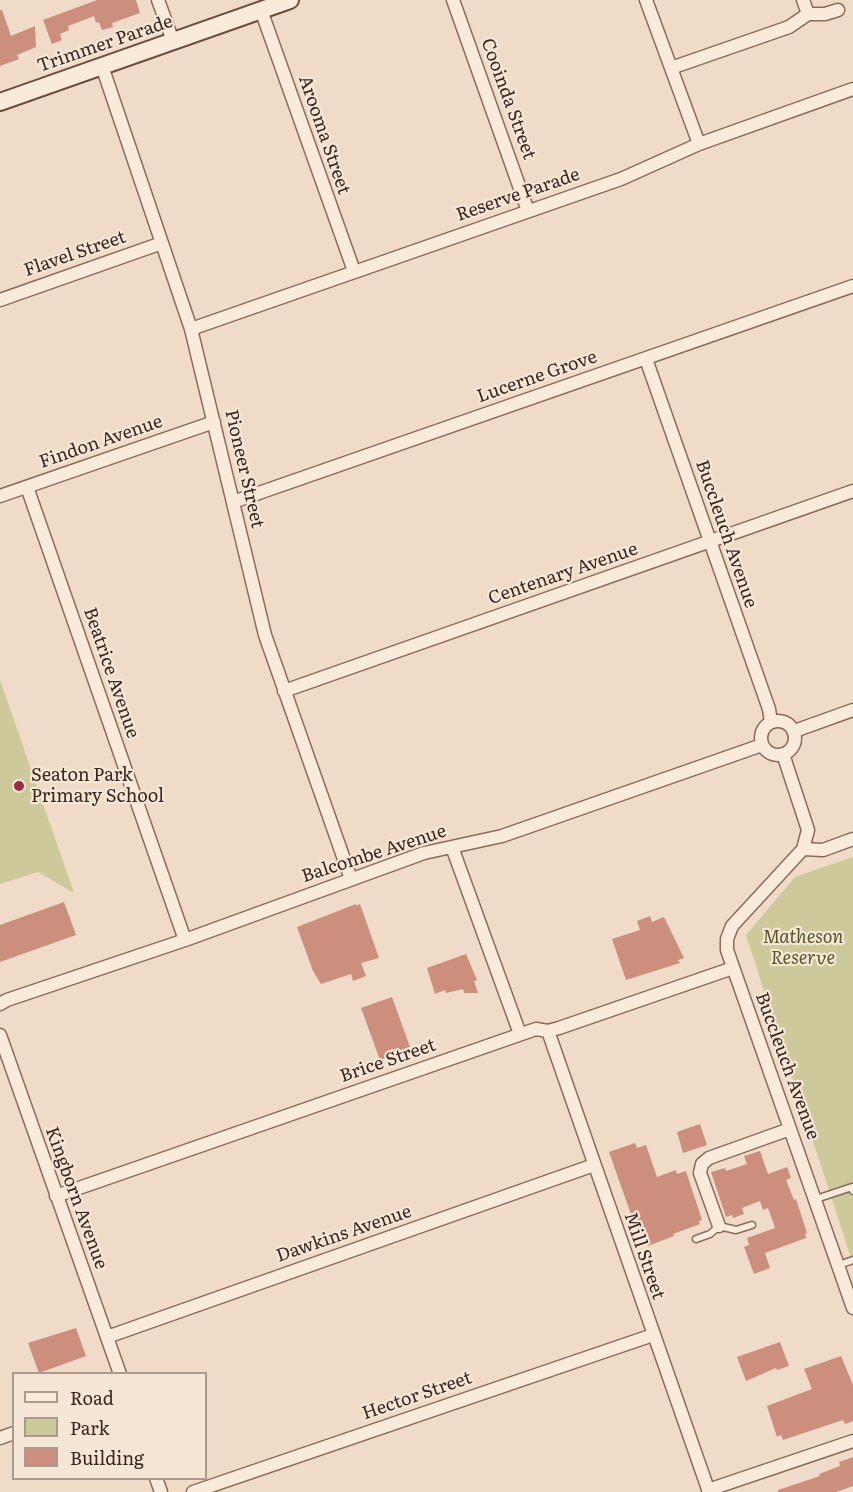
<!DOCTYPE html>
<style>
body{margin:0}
#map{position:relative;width:853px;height:1492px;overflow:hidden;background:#efdbc7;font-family:Literata,serif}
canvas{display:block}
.legend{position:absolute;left:12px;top:1372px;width:195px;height:108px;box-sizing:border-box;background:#f6e6d6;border:2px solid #ab9a8d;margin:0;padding:8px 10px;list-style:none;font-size:18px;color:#3b2720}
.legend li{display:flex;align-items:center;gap:12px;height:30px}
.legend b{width:30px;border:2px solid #ab9a8d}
</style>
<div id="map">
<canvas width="853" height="1492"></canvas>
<ul class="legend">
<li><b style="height:8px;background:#f9eada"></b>Road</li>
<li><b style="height:16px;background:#cdc99a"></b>Park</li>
<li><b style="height:16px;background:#cc8e7d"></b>Building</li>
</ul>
</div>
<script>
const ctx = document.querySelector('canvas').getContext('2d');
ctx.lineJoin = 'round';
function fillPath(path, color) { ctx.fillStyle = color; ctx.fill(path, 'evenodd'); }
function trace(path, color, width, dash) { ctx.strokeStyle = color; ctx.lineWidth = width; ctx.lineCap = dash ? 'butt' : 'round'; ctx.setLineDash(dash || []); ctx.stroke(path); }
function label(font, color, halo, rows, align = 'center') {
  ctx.font = font + ' Literata,serif'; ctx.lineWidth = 4.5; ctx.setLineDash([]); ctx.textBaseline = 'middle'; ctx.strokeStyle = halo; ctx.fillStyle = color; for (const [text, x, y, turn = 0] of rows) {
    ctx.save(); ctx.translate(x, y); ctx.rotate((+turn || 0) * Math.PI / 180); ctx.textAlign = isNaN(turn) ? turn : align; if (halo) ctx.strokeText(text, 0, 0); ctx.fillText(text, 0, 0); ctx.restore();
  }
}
const green = new Path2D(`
 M0 680 74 893 38 872 0 884Z
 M853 857V1264L746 935 795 877Z`);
const building = new Path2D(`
 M97 0H136L140 13 112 23 113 27 102 30 99 22 96 23 94 16 68 26 69 30 60 34 62 40 52 44 43 20Z
 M0 10H2L11 36 35 26 36 47 17 55 19 59 0 66Z
 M64 902 76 935 0 962V925Z
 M356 904V906L360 904 379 958 361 963 366 976 353 981 351 974 321 984 313 971 297 927Z
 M650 916 652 922 664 917 684 958 678 960 680 963 626 980 612 939 640 930 637 921Z
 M466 954 477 980 474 981 478 993H464L463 989 446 993 445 990 435 994 427 968Z
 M392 997 410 1047 404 1049 405 1051 380 1060 361 1008Z
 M700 1124 707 1145 683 1153 677 1132Z
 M635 1143 637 1148 646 1145 657 1177 676 1170 677 1174 686 1171 702 1220 699 1221 700 1224 673 1234 674 1236 648 1246 646 1240 642 1241 639 1237 609 1152Z
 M760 1151 768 1174 787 1167 791 1178 786 1180 794 1200 796 1199 807 1233 805 1234 806 1238 765 1253 770 1268 754 1274 744 1247 749 1245 747 1238 775 1228 768 1208 763 1210 760 1201 742 1208 744 1214 733 1218 732 1215 726 1217 711 1172 725 1168 726 1171 747 1164 744 1156Z
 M76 1328 86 1356 39 1373 28 1343Z
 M780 1342 789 1366 777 1370 776 1368 746 1381 737 1357Z
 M841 1356 853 1385V1421L845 1424 843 1420 783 1440 781 1435 777 1437 767 1406 812 1389 804 1369Z
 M853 1457V1486L836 1492H778V1490L820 1476 819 1474 840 1466 839 1462Z`);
const service = new Path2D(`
 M816 1199 852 1187 853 1191
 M696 1239 710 1234 719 1226 736 1230 752 1225
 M839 1265 853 1260`);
const minor = new Path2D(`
 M158 0 173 41
 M453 0 528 211
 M646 0 699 144
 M803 0 808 14
 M261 10 354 271
 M102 66 191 329 265 635 351 879
 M671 68 789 27 808 14H825L838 10
 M0 300 162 243
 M191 329 621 179 699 144 853 89
 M646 359 769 709 771 722
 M27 487 185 940
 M0 496 214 422
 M233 502 853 286
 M284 691 853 491
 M761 738a17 17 0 1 1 34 0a17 17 0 1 1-34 0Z
 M794 733 800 729 853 710
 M783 754 808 830 803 849 732 926 727 939V950L853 1308
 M452 847 520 1034
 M803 849 823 850 853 839
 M0 1004 7 1000 185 940 424 853 502 836 762 745
 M548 1031 709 1492
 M0 1035 120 1374
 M56 1196 536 1029 548 1031 559 1028 733 968
 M719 1226 700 1173 702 1164 709 1158 790 1129
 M107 1337 594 1165
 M0 1438 14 1433
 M156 1478 161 1492
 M708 1490 853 1441
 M193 1492 653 1335`);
const secondary = new Path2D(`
 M0 102 290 0`);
const markers = [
 [19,786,6,"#992c43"]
];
const streetNames = [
 ["Trimmer Parade",105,44,-19],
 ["Cooinda Street",508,99,70],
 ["Arooma Street",324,135,71],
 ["Reserve Parade",518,195,-19],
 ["Flavel Street",75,254,-19],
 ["Lucerne Grove",537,377,-19],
 ["Findon Avenue",101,442,-19],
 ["Pioneer Street",244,469,77],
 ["Buccleuch Avenue",726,534,71],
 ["Centenary Avenue",563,574,-19],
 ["Beatrice Avenue",111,673,71],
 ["Balcombe Avenue",374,854,-18],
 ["Brice Street",388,1061,-19],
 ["Buccleuch Avenue",787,1066,70],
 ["Kingborn Avenue",76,1198,70],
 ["Dawkins Avenue",344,1234,-19],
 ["Mill Street",644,1256,71],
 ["Hector Street",417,1396,-19]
];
const poiNames = [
 ["Seaton Park",31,776],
 ["Primary School",31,797]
];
const parkNames = [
 ["Matheson",803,938],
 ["Reserve",803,959]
];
fillPath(green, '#cdc99a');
fillPath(building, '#cc8e7d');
trace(service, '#8a6b5c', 9);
trace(minor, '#8a6b5c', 15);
trace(secondary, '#6c4d3f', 20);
trace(service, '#f9eada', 6);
trace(minor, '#f9eada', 12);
trace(secondary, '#f9eada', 16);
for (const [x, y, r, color] of markers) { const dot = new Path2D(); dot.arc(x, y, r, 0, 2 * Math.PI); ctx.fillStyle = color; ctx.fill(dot); trace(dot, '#f6e6d6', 2); }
label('18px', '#3b2720', '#f6e6d6', streetNames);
label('18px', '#3b2720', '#f6e6d6', poiNames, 'left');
label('italic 18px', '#555726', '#f6e6d6', parkNames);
</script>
